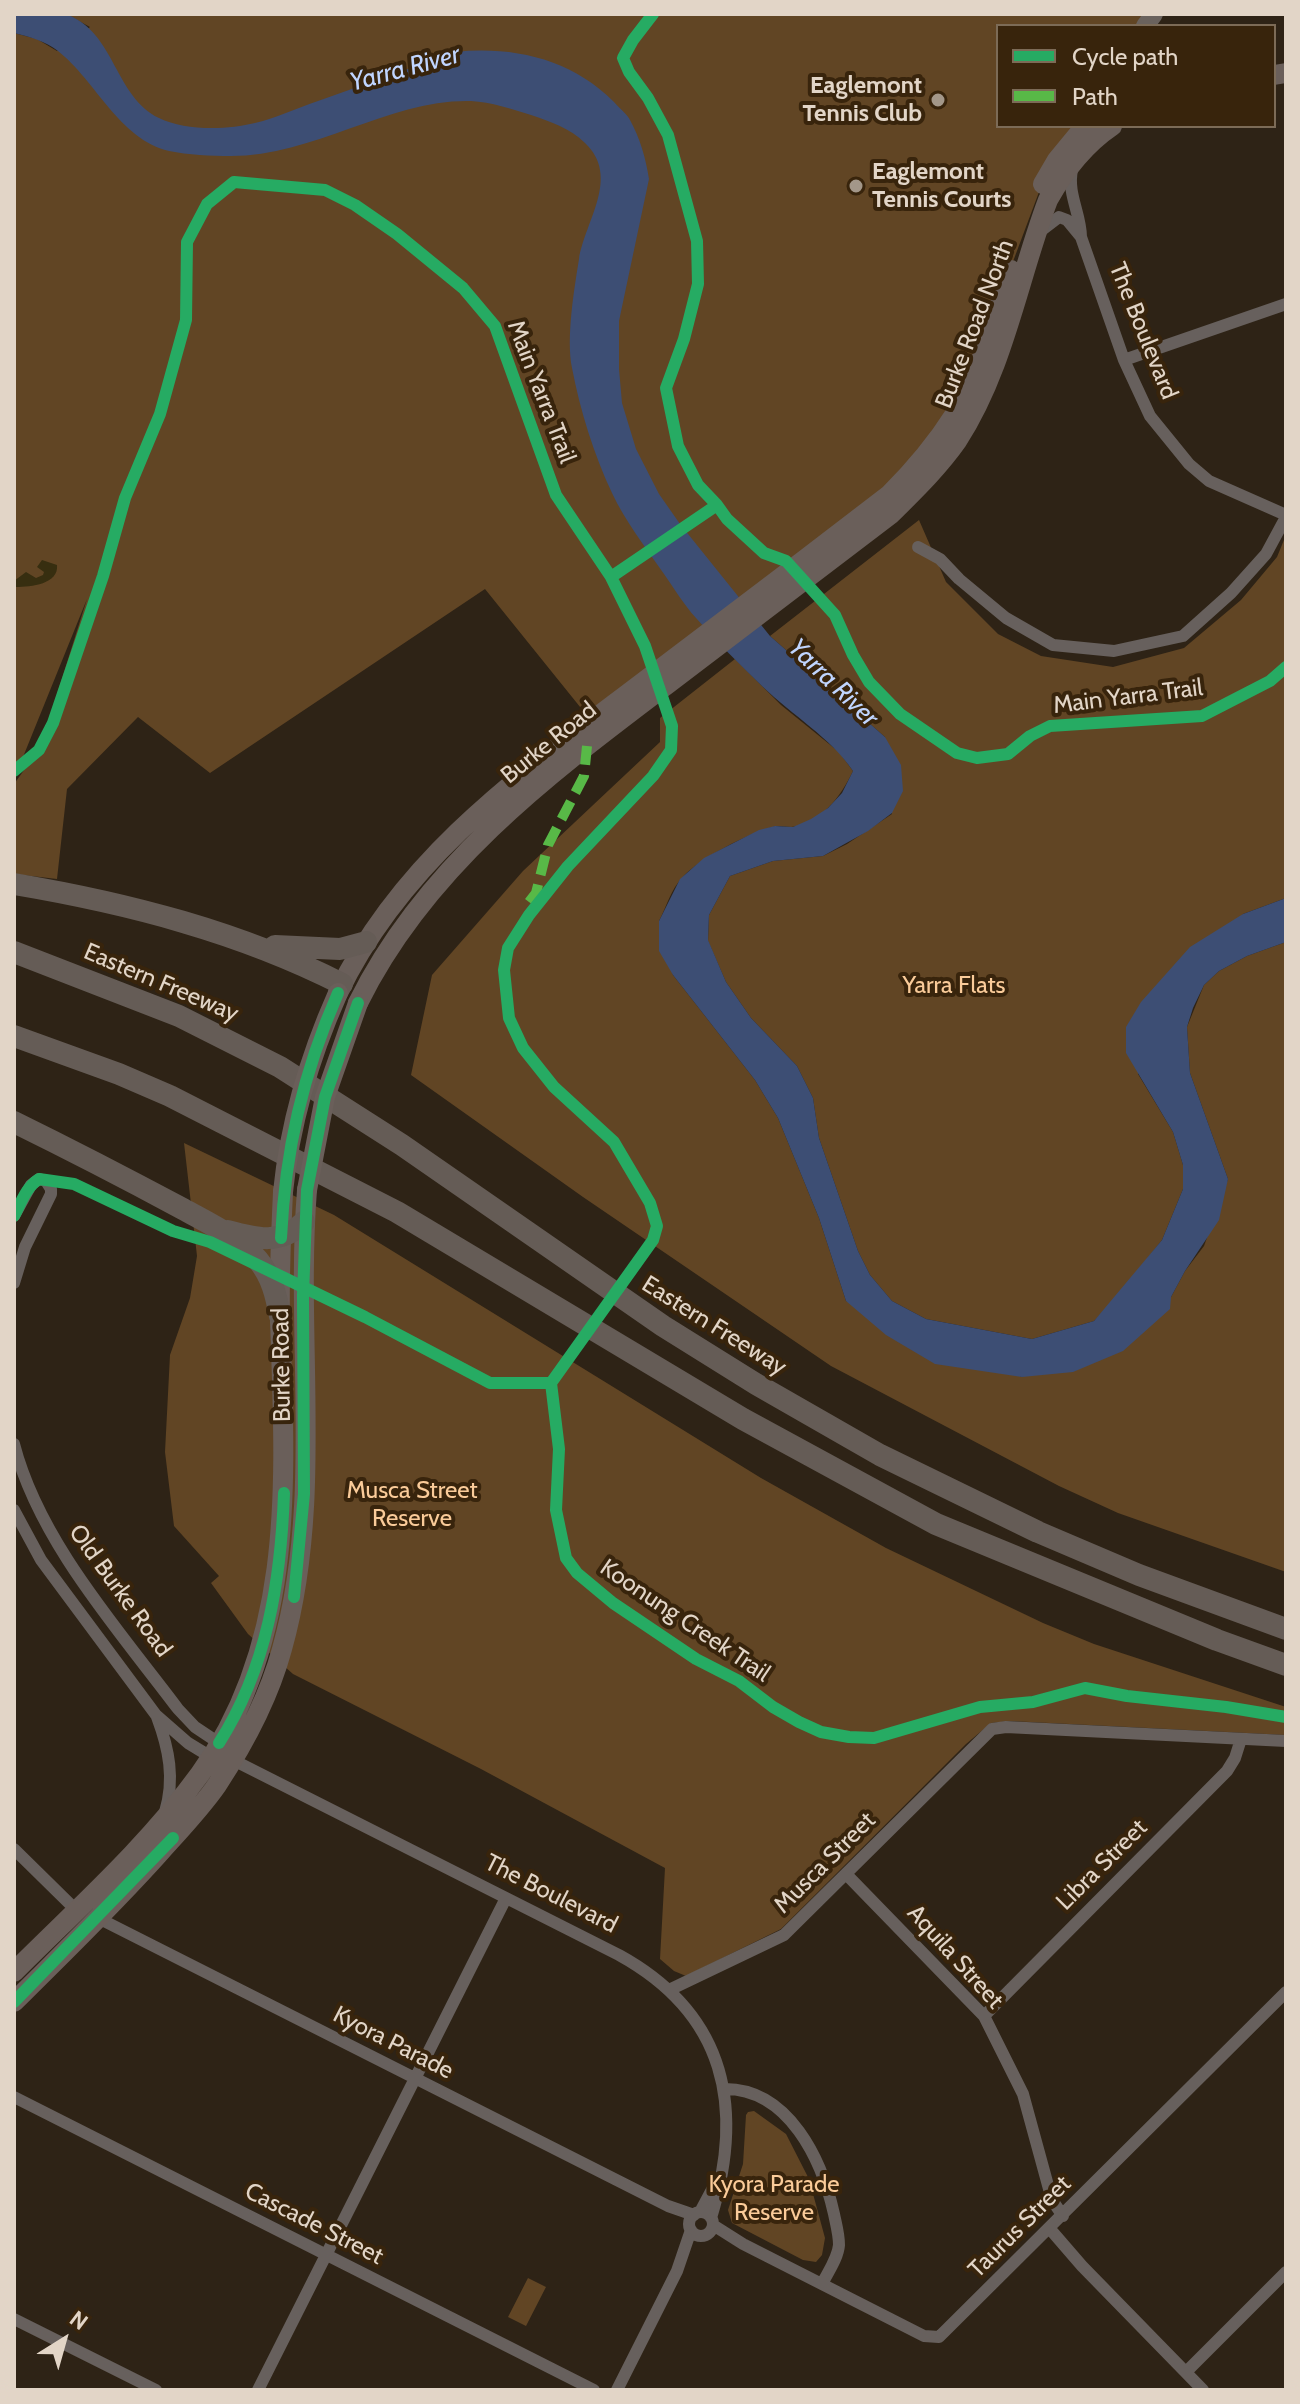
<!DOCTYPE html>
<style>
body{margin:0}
#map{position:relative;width:1300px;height:2404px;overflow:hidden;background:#2e2316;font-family:Cabin,sans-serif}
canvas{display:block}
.frame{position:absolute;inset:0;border:16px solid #e2d5c7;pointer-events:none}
.legend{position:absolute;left:996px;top:24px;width:280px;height:104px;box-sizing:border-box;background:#38240c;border:2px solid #7c6b57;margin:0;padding:10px 14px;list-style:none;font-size:24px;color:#e2d5c7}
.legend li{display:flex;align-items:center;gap:16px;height:40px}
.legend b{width:40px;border:2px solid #7c6b57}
.north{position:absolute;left:24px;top:2300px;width:80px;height:80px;-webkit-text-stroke:6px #38240c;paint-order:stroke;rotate:37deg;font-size:22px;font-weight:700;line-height:32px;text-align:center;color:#e2d5c7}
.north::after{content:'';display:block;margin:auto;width:28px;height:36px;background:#e2d5c7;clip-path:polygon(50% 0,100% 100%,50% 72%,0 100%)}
</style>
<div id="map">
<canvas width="1300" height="2404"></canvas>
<div class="frame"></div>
<ul class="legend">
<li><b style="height:10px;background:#26ab63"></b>Cycle path</li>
<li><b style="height:10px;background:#58b947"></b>Path</li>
</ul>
<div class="north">N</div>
</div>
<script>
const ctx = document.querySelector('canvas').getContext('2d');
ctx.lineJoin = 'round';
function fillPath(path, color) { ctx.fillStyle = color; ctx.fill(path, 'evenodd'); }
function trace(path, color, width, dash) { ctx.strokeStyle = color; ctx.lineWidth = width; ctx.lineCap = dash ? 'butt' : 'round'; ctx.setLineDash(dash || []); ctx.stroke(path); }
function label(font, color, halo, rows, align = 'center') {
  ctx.font = font + ' Cabin,sans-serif'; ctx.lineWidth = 8; ctx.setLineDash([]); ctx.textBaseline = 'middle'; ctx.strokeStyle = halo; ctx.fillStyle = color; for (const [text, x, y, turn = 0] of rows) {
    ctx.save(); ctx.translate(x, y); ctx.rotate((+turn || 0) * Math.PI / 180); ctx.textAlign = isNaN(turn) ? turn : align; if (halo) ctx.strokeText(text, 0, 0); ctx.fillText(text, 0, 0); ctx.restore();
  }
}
const green = new Path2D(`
 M66 14H1146L1137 26H998V126H1089L1042 184 962 398 914 470 597 728 485 589 210 773 138 717 67 789 57 879 14 874V784L40 748 87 599 23 757 14 768V33L37 39 57 51 90 27Z
 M919 520 946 582 998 634 1041 656 1113 667 1184 648 1241 600 1277 557 1286 535V898L1243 914 1138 1074 1173 1132 1183 1165V1189L1162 1240 1115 1299 1094 1321 1032 1339 926 1319 892 1301 870 1275 858 1251 819 1138 813 1098 797 1066 751 1018 726 982 708 941 709 915 730 876 773 861 823 856 847 844 892 814 885 737 770 636Z
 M735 659 781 705 839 752 853 771C841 796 821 824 791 827 785 827 779 825 773 827 749 833 698 859 682 878 671 889 666 908 659 921L673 975 755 1080 778 1118 819 1218 846 1301 1022 1377 1171 1297 1185 1271 1204 1246 1228 1179 1190 1073 1187 1027 1204 985 1219 971 1247 956 1286 942V1572L1118 1513 1059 1486 831 1366 583 1197 411 1075 432 975 523 871 660 742V718Z
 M184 1143 334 1215 761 1478 886 1548 1043 1623 1094 1644 1286 1707V1735L1010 1721 991 1723 966 1744 781 1929 686 1976 674 1971 660 1959 665 1868 481 1769 293 1674 248 1634 211 1583 219 1576 174 1526 165 1452 170 1355 190 1298 197 1256Z
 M754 2111 786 2134 809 2179 825 2238 822 2255 816 2262 803 2260 732 2223 728 2210 743 2164 746 2115 748 2112Z
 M528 2278 546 2287 526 2326 508 2317Z`);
const sand = new Path2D(`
 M42 560 57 565C59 584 31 587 16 587L14 581 26 572 36 578 43 575 44 572 37 567Z`);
const water = new Path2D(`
 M14 14C30 14 54 10 68 15 115 33 115 97 159 118 185 131 227 130 255 123 276 118 297 108 318 101 364 85 410 68 455 52 514 46 571 59 614 102 619 108 627 114 630 120 640 138 646 159 649 179L619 321V369L622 403 636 449 659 494 680 524 770 636 885 737 901 765 903 791 892 813 868 831 823 856 773 861 730 876 709 915 708 940 726 982 751 1018 797 1066 813 1098 819 1138 858 1251 870 1275 892 1301 926 1319 1032 1339 1094 1321 1162 1240 1183 1189V1165L1173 1132 1126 1053V1027L1141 1002 1190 947 1243 914 1286 898V942L1247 956 1219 971 1204 985 1193 1008 1187 1027 1190 1073 1228 1179 1219 1220 1185 1271 1171 1297 1170 1309 1123 1351 1073 1372 1022 1377 935 1364 886 1335 846 1301 819 1218 778 1118 755 1080 673 975 659 951V921L680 879 704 858 759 830 775 826 793 827 811 819 828 808 842 793 853 771C830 737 793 716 763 687 740 665 717 642 696 618 684 605 674 588 664 574 646 548 625 521 612 493 594 455 580 410 572 368 566 338 574 290 579 259 585 221 621 177 585 143 570 128 551 122 531 115 512 109 491 102 471 101 390 99 314 156 231 156 211 156 188 155 169 151 119 139 96 81 58 51 45 41 30 37 14 33Z`);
const street = new Path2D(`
 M1072 170C1067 194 1081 214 1081 237
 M1042 230 1059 217 1067 220 1081 237 1124 360 1150 416 1189 464 1209 481 1286 515
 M1124 360 1286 304
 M918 547 940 559 959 579 1006 618 1053 645 1114 651 1183 636 1231 593 1266 554 1286 517
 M14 1216 31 1185 39 1179 46 1181 51 1189V1194L25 1247 14 1283
 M14 1444C39 1541 118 1629 178 1709L195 1727 219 1743
 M14 1510 41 1560 156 1715 188 1743 211 1757
 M157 1717C169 1749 175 1779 165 1812
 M233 1760 619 1955C726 2014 745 2107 711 2218
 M14 1849 76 1910
 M846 1874 984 2016 1023 2094 1052 2200 1063 2216
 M98 1918 668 2206 694 2215
 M669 1990 784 1935 992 1729 1006 1727 1286 1741
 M984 2016 1227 1771 1235 1758 1241 1739
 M725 2089C789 2089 822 2160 834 2214 836 2224 839 2234 839 2245 838 2258 828 2272 822 2284
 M14 2097 594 2390
 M700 2212 716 2182
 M689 2224a12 12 0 1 1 24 0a12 12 0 1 1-24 0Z
 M713 2225 743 2244 924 2336 939 2337 1286 1992
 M1050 2229 1082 2266 1203 2390
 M14 2319 156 2390
 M1187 2371 1286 2272
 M258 2390 506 1898
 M617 2390 677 2271 691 2230`);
const secondary = new Path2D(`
 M1145 26 1154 14`);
const primary = new Path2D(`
 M1274 75 1286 73
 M1043 184 1057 160 1085 126
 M338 993C403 857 525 772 642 683 724 621 807 558 889 495 914 470 936 444 955 414 981 373 995 316 1011 270
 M358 1003C426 865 550 773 669 683 743 627 817 571 891 514 914 491 938 468 957 441 1004 369 1018 279 1048 200 1064 171 1084 145 1112 126
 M14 1972C78 1908 147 1847 200 1774 297 1639 285 1476 280 1319 279 1277 281 1234 283 1192
 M14 2002C64 1952 115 1903 162 1850 181 1829 201 1808 217 1785 244 1744 269 1697 282 1649 324 1500 295 1342 307 1190`);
const highway = new Path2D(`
 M14 884C127 903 240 932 342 984
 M275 946 340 949 366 942
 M14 952 179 1016 280 1067 402 1145 663 1326 756 1384 880 1455 1038 1532 1139 1575 1286 1629
 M14 1036 119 1074 170 1096 397 1212 743 1419 936 1524 1217 1640 1286 1665
 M14 1122C71 1150 127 1179 183 1209 208 1223 239 1237 258 1260 272 1277 276 1295 280 1316
 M228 1231C257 1239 281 1245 304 1222`);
const primaryBridge = new Path2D(`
 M307 1190 325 1097 358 1003
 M283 1192C290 1122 309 1058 338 993`);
const quiet = new Path2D(`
 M529 902 536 893 548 845 584 776 587 746`);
const cycleway = new Path2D(`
 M653 14 633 40 623 58 629 72 648 98 668 135 697 241 698 284 684 339 666 388 678 446 698 485 717 505
 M611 577 645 646 672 726 671 750 653 776 568 866 529 915 508 948 504 970 509 1018 523 1048 554 1087 614 1142 650 1203 657 1226 653 1240 551 1383 559 1449 556 1510 566 1558 577 1573 613 1603 696 1659 739 1681 773 1707 799 1722 821 1732 849 1737 874 1738 980 1707 1033 1702 1085 1688 1127 1696 1226 1707 1286 1717
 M14 771 39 750 53 723 103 576 125 498 160 414 186 320 187 242 207 204 234 182 325 190 355 205 397 234 463 288 495 326 556 495 611 577 717 505 727 519 764 553 786 561 835 615 853 655 869 682 900 714 957 753 977 758 1008 754 1030 736 1050 726 1202 716 1270 681 1286 667
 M14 1216C21 1203 26 1187 39 1179L74 1184 173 1231 210 1242 365 1317 490 1383H551
 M281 1238C285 1151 303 1073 338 993
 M294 1597 304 1494 303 1295 307 1190 325 1097 358 1003
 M219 1743C267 1668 281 1580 284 1493
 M14 2002 173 1838`);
const markers = [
 [938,100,8,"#a39789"],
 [856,186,8,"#a39789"]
];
const poiNames = [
 ["Eaglemont",922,86],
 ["Tennis Club",922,114],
 ["Eaglemont",872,172,"left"],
 ["Tennis Courts",872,200,"left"]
];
const streetNames = [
 ["Burke Road North",975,324,-69],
 ["The Boulevard",1143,331,68],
 ["Main Yarra Trail",541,392,69],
 ["Main Yarra Trail",1128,697,-7],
 ["Burke Road",549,743,-39],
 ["Eastern Freeway",161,983,23],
 ["Eastern Freeway",714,1326,32],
 ["Burke Road",282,1365,-91],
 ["Old Burke Road",120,1591,54],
 ["Koonung Creek Trail",685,1621,34],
 ["Musca Street",825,1863,-45],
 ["Libra Street",1102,1865,-45],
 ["The Boulevard",551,1894,27],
 ["Aquila Street",955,1957,48],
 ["Kyora Parade",393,2043,27],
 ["Cascade Street",314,2224,27],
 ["Taurus Street",1020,2227,-45]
];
const parkNames = [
 ["Yarra Flats",954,986],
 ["Musca Street",412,1491],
 ["Reserve",412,1519],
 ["Kyora Parade",774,2185],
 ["Reserve",774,2213]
];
const waterNames = [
 ["Yarra River",405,69,-15],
 ["Yarra River",833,683,44]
];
fillPath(green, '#614524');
fillPath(sand, '#372e10');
fillPath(water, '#3d4e74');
trace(street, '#67605d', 12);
trace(secondary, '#6a625d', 18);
trace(primary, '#6a5f5a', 20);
trace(highway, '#655c56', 22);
trace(primaryBridge, '#6a5f5a', 20);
trace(quiet, '#58b947', 10, [20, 10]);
trace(cycleway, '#26ab63', 12);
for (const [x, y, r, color] of markers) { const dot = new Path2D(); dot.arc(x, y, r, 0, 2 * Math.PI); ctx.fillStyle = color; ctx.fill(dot); trace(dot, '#38240c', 3); }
label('bold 24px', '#e2d5c7', '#38240c', poiNames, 'right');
label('24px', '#e2d5c7', '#38240c', streetNames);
label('24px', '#facb99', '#38240c', parkNames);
label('italic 26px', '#c0d5ff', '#38240c', waterNames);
</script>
